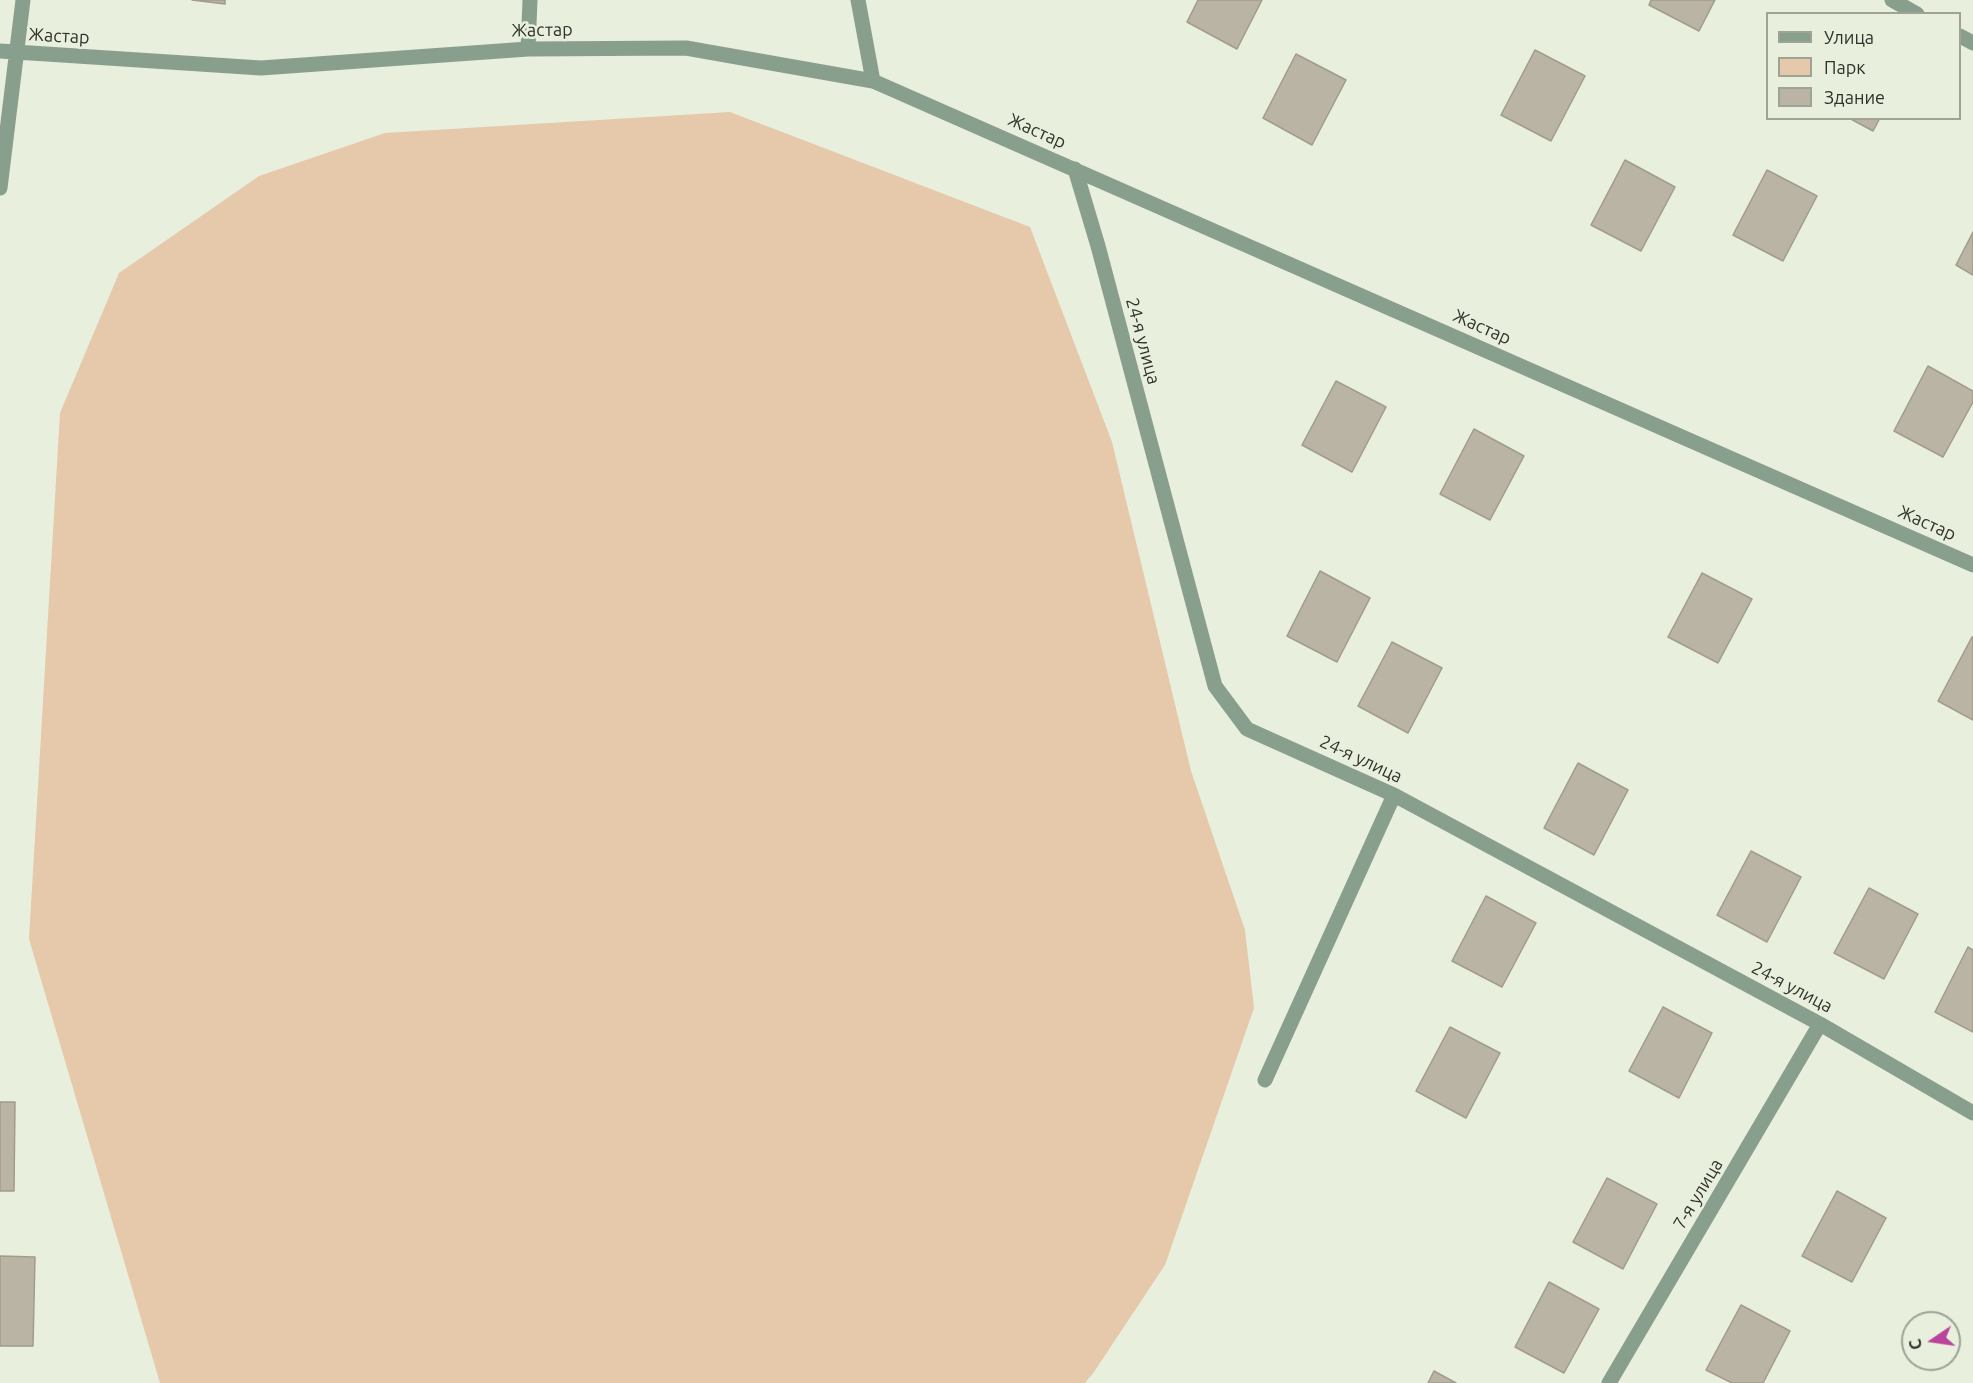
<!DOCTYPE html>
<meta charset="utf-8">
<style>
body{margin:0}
#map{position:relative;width:1973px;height:1383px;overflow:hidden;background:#e8efdd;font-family:Ubuntu,sans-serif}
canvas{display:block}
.legend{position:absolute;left:1766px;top:12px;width:195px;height:108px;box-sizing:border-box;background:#e8efdd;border:2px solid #9ea396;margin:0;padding:8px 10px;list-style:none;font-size:18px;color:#30322b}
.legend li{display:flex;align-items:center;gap:12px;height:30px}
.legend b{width:30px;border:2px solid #9ea396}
.north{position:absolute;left:1901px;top:1311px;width:60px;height:60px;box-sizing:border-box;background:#e8efdd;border:2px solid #9ea396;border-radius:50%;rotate:257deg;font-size:16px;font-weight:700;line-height:24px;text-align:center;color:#30322b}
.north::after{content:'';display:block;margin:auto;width:21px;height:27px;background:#bb4399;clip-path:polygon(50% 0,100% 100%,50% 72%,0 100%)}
</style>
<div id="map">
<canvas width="1973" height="1383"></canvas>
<ul class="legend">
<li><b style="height:8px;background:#899f8e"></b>Улица</li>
<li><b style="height:16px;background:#e6c8ab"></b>Парк</li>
<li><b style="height:16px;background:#b9b4a3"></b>Здание</li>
</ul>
<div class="north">С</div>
</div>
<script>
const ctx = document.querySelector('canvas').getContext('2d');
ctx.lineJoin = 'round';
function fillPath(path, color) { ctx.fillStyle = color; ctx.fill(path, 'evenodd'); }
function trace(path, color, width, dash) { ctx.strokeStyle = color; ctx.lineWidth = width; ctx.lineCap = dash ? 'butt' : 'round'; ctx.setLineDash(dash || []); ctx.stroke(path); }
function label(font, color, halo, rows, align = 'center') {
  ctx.font = font + ' Ubuntu,sans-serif'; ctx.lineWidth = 5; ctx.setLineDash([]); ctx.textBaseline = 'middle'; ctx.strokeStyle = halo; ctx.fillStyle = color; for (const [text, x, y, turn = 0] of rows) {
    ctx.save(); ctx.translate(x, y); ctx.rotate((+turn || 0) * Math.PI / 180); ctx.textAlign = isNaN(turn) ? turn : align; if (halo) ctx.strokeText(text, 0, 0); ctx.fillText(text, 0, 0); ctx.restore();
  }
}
const green = new Path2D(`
 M730 112 1030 227 1112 442 1191 771 1245 930 1254 1008 1165 1265 1094 1372 1085 1383H160L29 939 60 413 119 273 259 176 385 133Z`);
const building = new Path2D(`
 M192 0H225V4Z
 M1198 0H1262L1237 49 1187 22Z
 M1651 0H1715L1699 31 1649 5Z
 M1535 50 1585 76 1551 141 1501 115Z
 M1296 54 1346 80 1312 145 1263 118Z
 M1849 118H1880L1873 131Z
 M1625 160 1675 187 1641 251 1591 225Z
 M1767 170 1817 196 1783 261 1733 235Z
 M1973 232V275L1956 265Z
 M1928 366 1973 391V402L1943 457 1894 431Z
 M1336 381 1386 407 1352 472 1302 445Z
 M1474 429 1524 456 1490 520 1440 494Z
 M1320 571 1370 598 1337 662 1287 636Z
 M1702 573 1752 599 1718 663 1668 637Z
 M1972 637H1973V720L1938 701Z
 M1392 642 1442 668 1408 733 1358 706Z
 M1578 763 1628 790 1594 855 1544 828Z
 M1751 851 1801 877 1767 942 1717 915Z
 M1869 888 1918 914 1884 979 1834 953Z
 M1486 896 1536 923 1502 987 1452 961Z
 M1968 947 1973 950V1032L1935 1012Z
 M1663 1007 1712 1033 1679 1098 1629 1071Z
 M1450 1027 1500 1053 1466 1118 1416 1091Z
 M0 1102H15L14 1191H0Z
 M1607 1178 1657 1204 1623 1269 1573 1242Z
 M1837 1191 1886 1218 1852 1282 1802 1256Z
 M0 1256 35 1257 33 1346H0Z
 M1549 1282 1599 1309 1564 1373 1515 1347Z
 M1741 1305 1790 1331 1763 1383H1732L1706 1370Z
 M1434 1371 1456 1383H1428Z`);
const minor = new Path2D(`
 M858 0 873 81
 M1892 0 1917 14
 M1960 36 1973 43
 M528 49 530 0
 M0 51 261 68 528 49 686 48 873 81 1973 565
 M1075 169 1098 246 1215 686 1247 729 1394 795 1820 1024 1973 1113
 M0 188 23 0
 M1265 1080 1394 795
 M1609 1383 1820 1024`);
const streetNames = [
 ["Жастар",542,30,-1],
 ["Жастар",59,36,3],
 ["Жастар",1037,131,24],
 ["Жастар",1482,327,24],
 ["24-я улица",1143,341,75],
 ["Жастар",1927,523,24],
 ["24-я улица",1361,759,25],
 ["24-я улица",1792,987,28],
 ["7-я улица",1698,1194,-59]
];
fillPath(green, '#e6c8ab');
fillPath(building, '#b9b4a3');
trace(building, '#a19c8b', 1.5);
trace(minor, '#899f8e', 15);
label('18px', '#30322b', '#e8efdd', streetNames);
</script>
